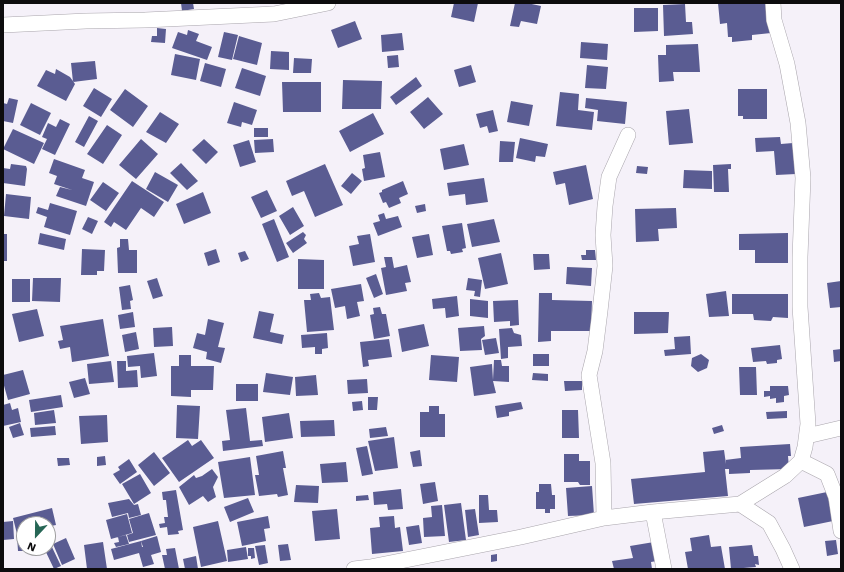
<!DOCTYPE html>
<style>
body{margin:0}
#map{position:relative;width:844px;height:572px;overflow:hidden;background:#f5f1f9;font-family:"Work Sans",sans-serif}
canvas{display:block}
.frame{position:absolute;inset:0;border:4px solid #0d0c0e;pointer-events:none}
.north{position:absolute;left:16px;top:516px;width:40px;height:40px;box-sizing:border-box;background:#fff;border:1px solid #9e9e9f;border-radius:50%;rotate:202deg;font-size:11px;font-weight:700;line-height:16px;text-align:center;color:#0d0c0e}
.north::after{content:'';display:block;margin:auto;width:14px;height:18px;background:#266655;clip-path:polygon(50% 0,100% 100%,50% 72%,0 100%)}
</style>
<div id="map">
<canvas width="844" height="572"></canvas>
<div class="frame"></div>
<div class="north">N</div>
</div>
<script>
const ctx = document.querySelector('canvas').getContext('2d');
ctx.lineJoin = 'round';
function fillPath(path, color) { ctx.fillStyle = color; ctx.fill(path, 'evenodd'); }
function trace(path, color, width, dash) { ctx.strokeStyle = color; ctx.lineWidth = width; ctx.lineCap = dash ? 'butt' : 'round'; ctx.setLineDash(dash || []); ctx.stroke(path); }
const building = new Path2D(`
 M181 3H193L194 9 182 11Z
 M454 3H478L474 22 451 17Z
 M515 3H527L541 6 537 24 521 21 519 27 510 26Z
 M718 3H768L771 33 752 35V40L732 42V37H728L727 23 720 24Z
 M685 4 686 22H692L693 34 664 36 663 5Z
 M634 8H658V31L634 32Z
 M355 21 362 39 338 48 331 30Z
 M157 28 166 29 165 43 151 42 152 36H157Z
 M188 30 199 34 196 41 212 47 207 60 172 48 178 32 187 35Z
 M224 32 238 35 232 60 218 57Z
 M402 33 404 50 382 52 381 35Z
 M239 36 262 43 257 65 233 59Z
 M581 42 608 44 607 60 580 58Z
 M698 44 700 72H673L674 81 659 82 658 55H666V45Z
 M271 51 289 52V70L270 69Z
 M175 54 200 59 196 80 171 75Z
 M398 55 399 67 388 68 387 56Z
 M294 58 312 59 311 73H293Z
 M95 61 97 79 73 82 71 63Z
 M205 63 226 69 221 87 200 81Z
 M471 65 476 82 459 87 454 70Z
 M587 65 608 67 606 89 585 88Z
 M242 68 266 76 260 96 235 88Z
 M56 69 70 77 75 84 66 101 37 86 46 70 55 74Z
 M416 77 422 86 396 105 390 97Z
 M343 80 382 81 381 109H342Z
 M282 82H321V112H283Z
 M94 88 112 99 101 117 83 106Z
 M125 89 148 106 133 127 110 110Z
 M738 89H767V119H743V116H738Z
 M560 92 579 94 578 110 594 112 592 130 556 126Z
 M428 97 443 114 424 129 410 112Z
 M9 98 18 100 13 123 3 121V103L7 104Z
 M586 98 627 102 625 124 597 121 598 110 585 108Z
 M511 101 533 105 529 126 507 122Z
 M234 102 257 110 252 125 242 122 241 127 227 123Z
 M31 103 51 113 40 135 20 125Z
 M689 109 693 143 669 145 666 111Z
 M493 110 498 131 489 133 487 126 480 128 476 114Z
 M160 112 179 124 166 143 146 132Z
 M373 113 384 134 350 152 339 131Z
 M89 116 98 121 84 147 75 142Z
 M60 119 70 124 55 155 42 149 47 139 42 137 48 123 56 127Z
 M107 125 122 135 103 164 87 154Z
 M254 128H268V137H254Z
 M13 129 44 143 34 164 3 149Z
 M780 137 781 144 793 143 796 174 776 175 774 151 756 152 755 138Z
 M520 138 548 144 545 157 536 156 535 162 516 158Z
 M141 139 158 154 136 179 119 165Z
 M204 139 218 152 206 164 192 150Z
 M273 139 274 152 255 153 254 140Z
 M249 140 256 162 240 167 233 145Z
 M500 141 515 142 513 162H499Z
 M464 144 469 165 444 170 440 149Z
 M380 152 385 177 364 181 362 169 365 168 363 155Z
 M54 159 85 170 82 178 94 182 86 206 56 196 60 187 72 190 54 184 57 176 49 173Z
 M181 163 198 181 187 190 170 173Z
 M11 164 26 166 27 169 25 186 3 183V168L10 169Z
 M325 164 343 205 315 217 304 191 292 196 286 181Z
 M731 164V169H728L729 192H714L713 165Z
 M586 165 593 199 569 205 565 183 556 185 553 172Z
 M637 166 648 167 647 174 636 173Z
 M684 170 712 171V189L683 188Z
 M155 172 178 185 168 202 146 189Z
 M352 173 362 181 351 194 341 186Z
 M484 178 488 202 466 205 465 194 449 196 447 183Z
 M132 181 164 202 154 217 141 208 126 230 114 222 111 227 104 222Z
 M403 181 408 194 399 198 401 203 389 208 386 202 383 203 379 193 382 192V190Z
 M103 182 119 193 106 211 90 200Z
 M267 190 277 211 261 218 251 197Z
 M203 192 211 213 184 224 176 204Z
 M6 194 31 197 29 219 4 216Z
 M50 203 77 211 70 235 44 227 47 217 36 213 38 207 48 210Z
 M425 204 426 211 417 213 415 206Z
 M293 207 304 226 290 235 279 216Z
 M676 208 677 228 658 229 659 241 636 242 635 209Z
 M384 213 386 219 398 216 402 227 378 236 373 223 380 221 378 215Z
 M88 217 98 221 92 234 82 229Z
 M274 219 289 257 277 262 262 224Z
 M494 219 500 242 472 247 467 224Z
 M462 223 466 248 462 249 463 252 451 254 450 251H447L442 226Z
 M303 232 306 235 304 239 307 243 293 253 286 243Z
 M40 233 66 239 64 250 38 244Z
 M788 233V263H755V250H739V234Z
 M3 234H7V261H3Z
 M370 234 375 262 353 266 349 246 359 244 357 236Z
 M429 234 433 255 417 258 412 237Z
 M120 239H128L129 250H137V273H118L117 248 120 247Z
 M82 249 105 250 104 271H97V275H81Z
 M216 249 220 262 208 266 204 253Z
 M586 250H595L596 260H582L581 255H586Z
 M245 251 249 259 241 262 238 253Z
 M501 253 508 284 485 289 478 258Z
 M533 254H549L550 269 534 270Z
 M384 257H392L394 268 407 265 411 282 405 283 407 291 386 295 381 268 386 267Z
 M298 259 324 260V289H298Z
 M567 267 592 268 591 286 566 284Z
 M376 274 383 294 374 298 366 278Z
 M33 278H61L60 302 32 301Z
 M157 278 163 296 153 299 147 281Z
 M468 278 482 280 480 297 474 296 475 291 466 290Z
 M12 279H30V302H12Z
 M841 281V307L830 308 827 283Z
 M361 284 364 301 357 302 360 316 347 319 345 306 335 308 331 289Z
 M130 285 133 300 130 301 131 309 122 310 119 287Z
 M726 291 729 316 709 317 706 294Z
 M319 293 321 298 330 297 334 330 307 332 304 300H311L310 294Z
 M539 293H552V300L592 301 591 331H551V341L538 342Z
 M732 294H788V318L773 317 771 321 754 320 753 314H732Z
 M457 296 459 316 446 318 445 308 433 309 432 299Z
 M470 299 488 301V318L470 316Z
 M518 300 519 325 510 326V321L494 322 493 301Z
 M380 307 382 314H386L390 336 374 339 370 315 374 314 373 308Z
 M37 309 44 336 19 342 12 314Z
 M259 311 274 314 270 332 284 335 282 344 253 338Z
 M133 312 135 327 120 329 118 315Z
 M634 312H669L668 333 634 334Z
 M103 319 109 356 72 362 70 347 60 349 58 341 63 340 60 326Z
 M208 319 224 323 218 347 225 348 221 363 206 359 207 352 193 348 197 333 205 335Z
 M424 324 429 346 402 352 398 329Z
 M484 326 485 336 481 339 482 350 460 351 458 328Z
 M172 327 173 346 154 347 153 328Z
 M512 328 514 333 521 335 522 346 508 347V358L501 359 499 329Z
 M136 332 139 349 125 352 122 335Z
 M327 333 328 348 322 349V354H315V347L302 348 301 335Z
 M690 336 691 354 665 356 664 350 675 349 674 337Z
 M496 338 499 353 485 355 482 340Z
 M389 339 392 357 368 360 369 366 363 367 360 342Z
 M780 345 782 359 777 360V363L767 364 766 361 753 362 751 348Z
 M841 349V361L834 362 833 350Z
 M154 353 157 376 141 378 140 366 128 367 127 356Z
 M533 354H549V366H533Z
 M701 354 709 360 707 368 698 372 691 366 692 358Z
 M179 355H191V366H214L213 390H191V397L171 396V366H179Z
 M431 355 459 357 457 382 429 380Z
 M494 360H501L502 366H509V382L493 381 496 393 474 396 470 367 492 364 493 380Z
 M111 361 114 382 89 384 87 364Z
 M117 361H126V371L137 370 138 387 118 388Z
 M739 367H756L757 395H740Z
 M23 370 30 394 8 400 3 382V375Z
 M266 373 293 377 290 395 263 392Z
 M533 373 548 374V381L532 380Z
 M316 375 318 395 296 396 295 377Z
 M85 378 90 394 74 398 69 382Z
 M367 379 368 393 348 394 347 380Z
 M564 381H582V390L565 391Z
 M236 384H258V401H236Z
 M770 386H788L789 395 784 396V402L776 403V398L770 399V396L764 397V391H770Z
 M61 395 63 407 31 412 29 400Z
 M368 397H378L377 410H368Z
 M362 401 363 410 353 411 352 402Z
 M521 402 523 409 509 412V416L497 418 495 406Z
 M10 403 12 410 18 408 21 422 3 426V405Z
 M177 405 200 406 198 439 176 438Z
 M429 406H439V414H445V437H420V412H429Z
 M246 408 250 441 262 440 263 446 223 451 222 441 230 440 226 410Z
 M54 410 56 423 35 425 34 413Z
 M562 410H578L579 438H562Z
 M787 411V418L767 419 766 412Z
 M289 413 293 438 265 442 262 417Z
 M107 415 108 442 81 444 79 416Z
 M334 420 335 436 301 437 300 421Z
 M20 423 24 435 13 438 9 427Z
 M722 425 724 431 714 434 712 428Z
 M55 426 56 435 31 437 30 428Z
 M386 427 388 436 370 438 369 429Z
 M394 437 398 468 375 471 368 441Z
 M188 440 192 446 201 440 214 458 179 482 162 458Z
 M790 444 791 456H788L789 469 750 470V473L729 474V469H725L728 496 634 504 631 479 705 472 703 452 724 450 726 464 725 460 741 458 740 447Z
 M367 446 373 474 362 476 356 448Z
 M420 450 422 466 413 467 410 452Z
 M283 451 286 468H283L288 495 278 497 277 494 259 496 255 475H259L256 456Z
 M154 452 170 473 154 486 138 465Z
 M564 454H579V461H590V485H580L578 482H564Z
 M105 456 106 465 97 466V457Z
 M250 457 255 495 224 498 218 462Z
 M57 458H69L70 465 58 466Z
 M129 459 137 472 120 484 113 474 120 470 118 467Z
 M346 462 348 482 322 483 320 464Z
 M212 469 218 477 213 487 216 497 208 502 203 496 189 505 179 487 194 475 196 478 202 476Z
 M140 474 151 493 134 504 122 484Z
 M435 482 438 501 423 504 420 484Z
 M539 484H551L552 495H555V509H550V513H545V509H536V492H539Z
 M296 485 319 486 318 503 294 502Z
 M592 486 594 515 568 516 566 488Z
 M401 489 403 509 388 510 387 504 374 505 373 492Z
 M176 490 183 530 178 531 179 534 168 535 167 527 160 528 159 524 165 523 164 517H168L166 500H163L162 492Z
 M827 492 833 521 804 527 798 498Z
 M368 495 369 500 356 501V496Z
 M479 495H488L489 510H497L498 522 479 523Z
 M248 498 254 512 230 522 224 507Z
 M129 499 134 505 138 504 141 515 129 518 128 513 112 517 108 503Z
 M461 503 466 540 449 542 444 505Z
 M442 505 445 536 424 537 423 518 432 517 431 506Z
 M52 508 56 525 51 526 53 533H48V524H24V532L17 534 13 518Z
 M337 509 340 539 315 541 312 511Z
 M475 509 479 535 468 537 465 510Z
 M149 513 156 535 129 542 127 535 133 533 129 519Z
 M127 514 132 533 111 539 106 520Z
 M268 516 270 528 264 529 266 541 242 546 237 522Z
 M394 516 395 528 400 527 403 551 372 554 370 528 380 527 379 517Z
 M13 521 14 539 3 540V522Z
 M218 521 227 561 201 567 193 527Z
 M419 525 422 543 409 545 406 527Z
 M126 535 129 544 116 547 114 543 119 542 118 537Z
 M709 535 711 547 721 546 725 569H688L685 552 692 551 690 538Z
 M17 536H24V548H35L36 551H18Z
 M157 536 161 552 151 555 154 564 143 567 139 553 114 560 111 549 141 541 142 547H143L141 541Z
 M66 538 75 559 62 565 53 544Z
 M836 540 838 554 827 556 825 541Z
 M103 542 107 569H87L84 545Z
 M654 542 657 561 651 562 652 569H614L612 561 633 558 630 546Z
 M288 544 291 560 280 561 278 545Z
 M51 545 61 566 54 569 44 548H48V546Z
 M265 545 268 563 259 565 255 546Z
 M752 545 754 556H758L759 565 755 564 756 567 731 569 729 547Z
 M246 547 248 559 228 562 227 550Z
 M175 548 179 569H165L162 555H167L166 549Z
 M248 548H254L255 558 251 559V556H248Z
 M497 554V561L491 562V555Z
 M196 556 198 569H185L183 559Z`);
const minor = new Path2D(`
 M3 25 86 21 145 20 274 14 328 3
 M807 436 841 428
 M801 461 827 474 836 497 841 531
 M740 504 769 523 783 549 792 569
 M653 512 664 569
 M604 518 603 463 589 375 595 351 600 311 605 266 603 235 605 206 609 177 628 135
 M354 569 370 567 521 537 604 518 653 512 740 504 785 476 801 461 805 447 808 424 800 307V257L803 178 798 123 787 64 774 20 773 3`);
fillPath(building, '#5a5c92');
trace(minor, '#a9a5ac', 16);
trace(minor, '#fff', 15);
</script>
